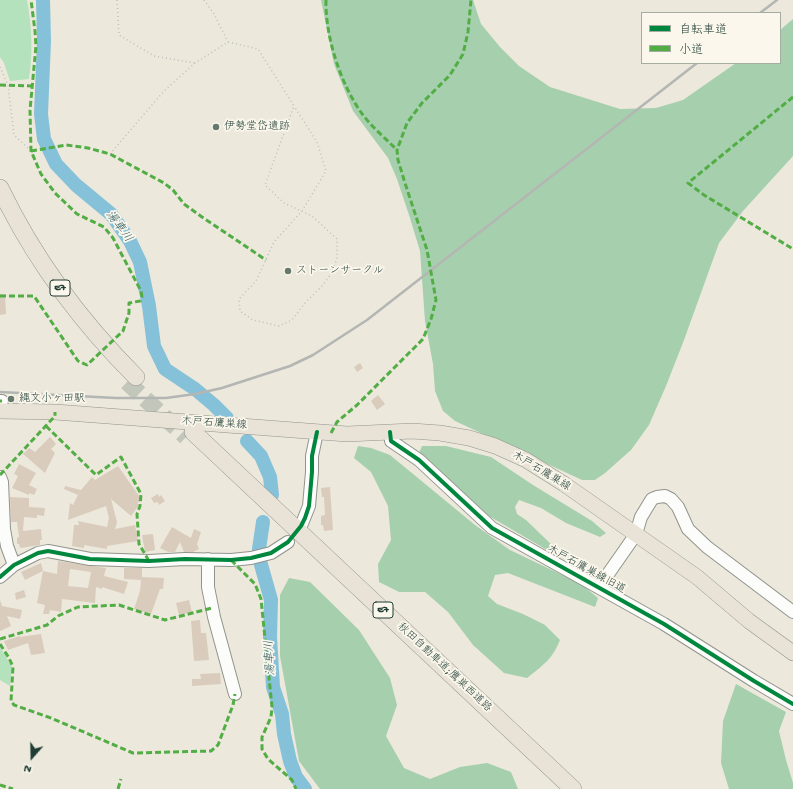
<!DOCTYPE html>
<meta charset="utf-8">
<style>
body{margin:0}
#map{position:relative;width:793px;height:789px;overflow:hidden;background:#ece8dc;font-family:"Gochi Hand","Klee One",sans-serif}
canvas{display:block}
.legend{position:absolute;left:641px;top:12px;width:140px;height:52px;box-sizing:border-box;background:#fbf7ec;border:1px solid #a3ada2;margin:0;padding:5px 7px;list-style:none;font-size:12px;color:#1f3d34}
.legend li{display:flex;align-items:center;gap:8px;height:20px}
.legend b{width:20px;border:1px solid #a3ada2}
.north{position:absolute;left:12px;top:737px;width:40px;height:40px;-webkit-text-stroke:3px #fbf7ec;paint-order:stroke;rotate:200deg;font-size:11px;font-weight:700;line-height:16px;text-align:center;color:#1f3d34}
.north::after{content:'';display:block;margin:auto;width:14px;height:18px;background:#1f3d34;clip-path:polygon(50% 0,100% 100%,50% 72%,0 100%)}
</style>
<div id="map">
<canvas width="793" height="789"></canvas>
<ul class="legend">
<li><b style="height:5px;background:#00873e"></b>自転車道</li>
<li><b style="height:5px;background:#52ad45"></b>小道</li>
</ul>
<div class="north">N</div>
</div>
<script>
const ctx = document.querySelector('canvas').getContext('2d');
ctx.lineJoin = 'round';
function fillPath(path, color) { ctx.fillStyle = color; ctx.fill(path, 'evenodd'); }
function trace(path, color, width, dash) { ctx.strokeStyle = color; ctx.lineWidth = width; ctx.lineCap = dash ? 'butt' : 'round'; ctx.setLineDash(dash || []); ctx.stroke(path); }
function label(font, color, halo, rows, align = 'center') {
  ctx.font = font + ' "Gochi Hand","Klee One",sans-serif'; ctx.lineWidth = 3.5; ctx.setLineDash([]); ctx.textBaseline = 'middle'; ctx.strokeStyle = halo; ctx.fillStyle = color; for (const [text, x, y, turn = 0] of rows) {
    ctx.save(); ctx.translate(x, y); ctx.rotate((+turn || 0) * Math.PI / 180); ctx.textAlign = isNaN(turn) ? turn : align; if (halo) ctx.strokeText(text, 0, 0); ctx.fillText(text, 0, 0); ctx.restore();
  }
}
const green = new Path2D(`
 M0 0H27C32 27 33 52 29 79L10 81 4 63 0 57Z
 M0 647 12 667 10 686 0 680Z`);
const forest = new Path2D(`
 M321 0H473L481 24 500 47 519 66 550 87 620 109 656 108 683 100 736 63H780V30L793 19V156L743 211 719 243 684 340 666 386 649 425 631 450 605 473 595 480H582L455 421 443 411 435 391 433 364 425 321 420 251 410 218 397 179 388 158 353 111 334 64Z
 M358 446 371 448 390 455 475 525 510 550 581 584 598 598 595 607 508 573 495 575 488 596 497 604 523 614 545 625 560 640C552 660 543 665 527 678L504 673 473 645 448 612 425 592H399L379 582 378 564 391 540 388 506 371 472 354 458Z
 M422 446H446L491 457 533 485 592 521 606 533 600 537 566 523 541 508 519 500 515 507 517 514 526 520 554 547 547 550 482 512 419 453Z
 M289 578 310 582 359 630 390 678 397 705 386 736 404 768 430 779 460 767 487 763 511 772 518 789H320L299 761 280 656V595Z
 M736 684 786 712 779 731 786 760 793 783V789H729L721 763 723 721Z`);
const river = new Path2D(`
 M43 0 44 41 41 114 44 139 56 164 76 185 111 214 130 241 140 262 149 306 154 346 165 369 195 389 214 405 227 418
 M247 441 261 456 270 477 272 495
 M263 522 259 549 260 561 271 600 270 637 273 687 282 714 284 734 290 761 296 777 305 789`);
const building = new Path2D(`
 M0 294H5L6 314 0 315Z
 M360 363 363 368 357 372 354 367Z
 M378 395 385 404 377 410 371 401Z
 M50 437 56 444 51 449 55 453 45 473 23 454 29 448 35 452Z
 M19 464 36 473 29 485 37 489 34 495 29 493V495L12 488 18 476 14 474Z
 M118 466 142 500 137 503 139 505 131 516 111 499 117 522 115 529 135 525 138 541 107 546V549L84 545V548L72 546 74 525H79L78 521 107 527 109 518 106 506 68 520 70 503 73 505 78 495 64 489 65 486 81 490 92 477 95 480Z
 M330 487 333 530 324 531 323 525H321V516L325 515 324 497H322L321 488Z
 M158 494 159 497 161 495 165 501 159 505 158 502 154 503 151 498Z
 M10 497 29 498V507L45 508 44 516 37 515V518L24 517 23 531 41 529 42 540H40V545L20 548 19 544H17V538L19 537 17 522H11Z
 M172 527 191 538 194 529 201 532 197 544 199 549 193 552H184L180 542 175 552H168L160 548Z
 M153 534 155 550 145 552 142 535Z
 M58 561 106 568 104 576 128 582 124 594 102 587V589L96 587 95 603 62 599 61 612 50 610 49 614H43L45 605 37 603 43 571 25 580 21 572 41 563 43 571 57 574ZM70 569 91 572 88 588 68 586Z
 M124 568H142V577L164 578 163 589H160L151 614 134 609 140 591 141 580 124 579Z
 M24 590 26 597 16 600 15 593Z
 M0 600 2 606 22 610 20 619 7 616 11 626 0 631Z
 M189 600 192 612 179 615 176 603Z
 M200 620 201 633H206L209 660 194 661 191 621Z
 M41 634 45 653 31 655 28 643 8 650 4 641 20 636V637Z
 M220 673 221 684 192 686V679H201L200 674Z`);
const highwayTunnel = new Path2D(`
 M127 382 186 437`);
const path = new Path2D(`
 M117 0 119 35 154 56 195 63
 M204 0 214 14 228 42
 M0 67 8 85 14 135 31 151
 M110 154 164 91 195 63 228 42 258 49 294 106 265 185 284 203 312 216 337 239V259L331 274 322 286 305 303 292 320 279 326 253 320 240 311 239 299 256 281 274 242 302 211 326 171 317 142 294 106`);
const minor = new Path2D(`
 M0 401H2
 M390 432 391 441 419 460 492 528 664 624 754 681 793 704
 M0 477 2 482 4 529 7 546 14 565
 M301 526 309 506 312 472V456L317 432
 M208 559V587L214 617 235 694
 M0 577 14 565 38 553 48 551 90 559 149 561 185 559 231 560 251 558 271 553 288 542
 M599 587 636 534 641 517 652 499 657 497 665 496 671 499 678 507 688 529 707 547 793 612`);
const major = new Path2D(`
 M0 411 55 412 347 434 412 431 440 433 469 438 495 446 526 460 564 484 697 577 749 621 793 653`);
const highway = new Path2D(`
 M0 188C34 259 81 322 136 377
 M193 432 573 789`);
const rail = new Path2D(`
 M760 13 777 0
 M0 392 116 398H166L195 394 222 388 290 366 313 355 367 320 697 63`);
const quiet = new Path2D(`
 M326 0C325 36 341 86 363 115 373 128 386 139 397 150
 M0 85 32 86
 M793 97 688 183 704 195 793 249
 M31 151 66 145 88 148 110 154 164 183 173 190 184 204 202 217 266 260
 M0 296H34L78 361 87 365 123 331 129 313V303L140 301 142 297 141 291 113 238 104 227 77 214 55 193 41 174 31 151 30 110 36 46 35 31 31 0
 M0 401H2
 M46 426 96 475 121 457 141 494 140 506 137 514 139 544 149 561
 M331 433 337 422 357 405 423 339 431 319 436 300 427 250 405 183 398 160 397 150 407 123 422 103 450 75 463 54 468 32 471 0
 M0 475 55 416V412
 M231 560 255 584 261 599 272 707 271 717 262 737V749L268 759 292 780 296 789
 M0 639 47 625 58 616 78 607 119 605 165 620 212 608
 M0 644 9 658 13 667 11 701 14 705 51 718 133 753 211 751 218 745 233 705 235 694
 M0 785 13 789
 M118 789 121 779`);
const cycleway = new Path2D(`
 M390 432 391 441 419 460 492 528 664 624 754 681 793 704
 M0 577 14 565 38 553 48 551 90 559 149 561 185 559 231 560 251 558 271 553 288 542 301 526 305 518 309 506 312 472V456L317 432`);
const markers = [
 [216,127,4,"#67796f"],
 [288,271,4,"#67796f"],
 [11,399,4,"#67796f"]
];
const shields = [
 [60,288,20],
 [383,610,20]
];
const shieldNames = [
 ["E7",60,288],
 ["E7",383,610]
];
const poiNames = [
 ["伊勢堂岱遺跡",224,127],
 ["ストーンサークル",296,271],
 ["縄文小ヶ田駅",19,399]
];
const streetNames = [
 ["木戸石鷹巣線",214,424,4],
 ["木戸石鷹巣線",541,472,31],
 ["木戸石鷹巣線旧道",586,570,29],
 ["秋田自動車道;鷹巣西道路",444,668,43]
];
const waterNames = [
 ["湯車川",118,227,53],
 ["湯車川",271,658,-94]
];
fillPath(green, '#b4e2bc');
fillPath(forest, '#a6d0ad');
trace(river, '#85c1d8', 14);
fillPath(building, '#daccbc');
trace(highwayTunnel, '#c3c6ba', 17, [17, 8]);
trace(minor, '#91948c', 14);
trace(major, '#91948c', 16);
trace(highway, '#91948c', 18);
trace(path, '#bdc0bd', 1.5, [1, 3]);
trace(minor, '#fcfcfa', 12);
trace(major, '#e9e3d7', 15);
trace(highway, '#e9e3d7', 17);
trace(rail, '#b3b6b3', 2.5);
trace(quiet, '#52ad45', 3, [6, 3]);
trace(cycleway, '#00873e', 4);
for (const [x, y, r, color] of markers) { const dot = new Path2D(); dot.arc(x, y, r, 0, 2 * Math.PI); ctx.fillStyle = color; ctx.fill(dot); trace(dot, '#fbf7ec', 1.5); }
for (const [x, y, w] of shields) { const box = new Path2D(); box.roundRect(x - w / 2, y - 8, w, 16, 3); ctx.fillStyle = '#fbf7ec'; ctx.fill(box); trace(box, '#1f3d34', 1); }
label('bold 10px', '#1f3d34', null, shieldNames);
label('11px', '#1f3d34', '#fbf7ec', poiNames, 'left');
label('11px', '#1f3d34', '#fbf7ec', streetNames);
label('italic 12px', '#306065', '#fbf7ec', waterNames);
</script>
